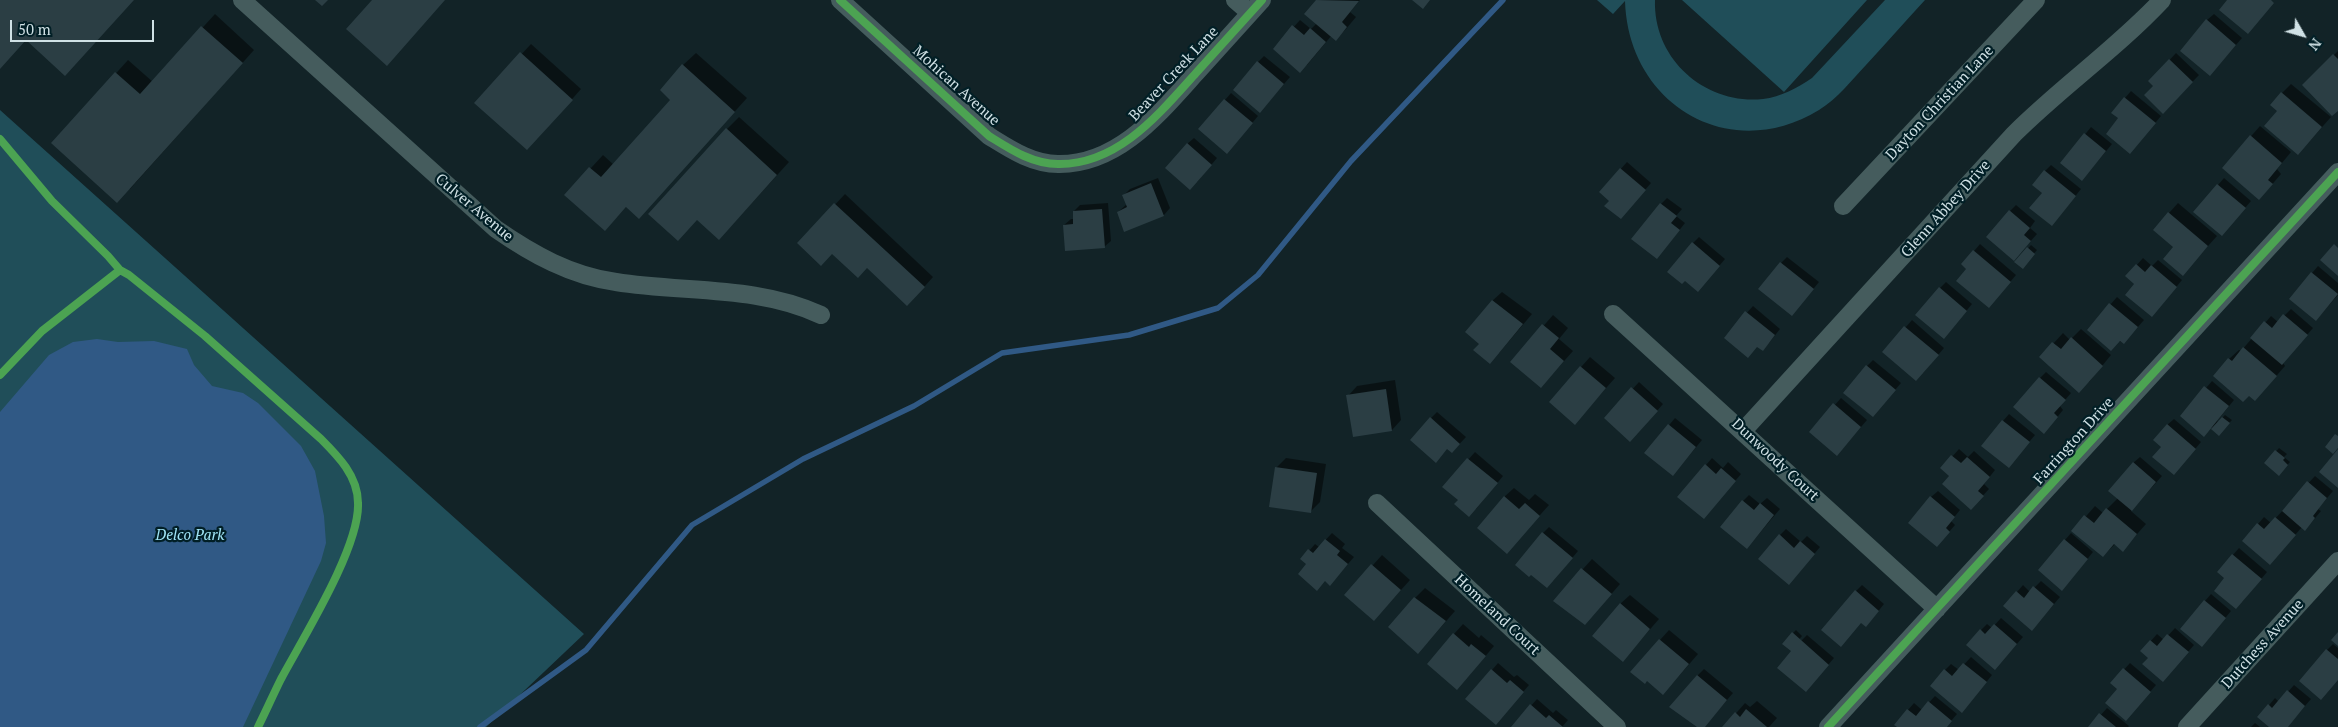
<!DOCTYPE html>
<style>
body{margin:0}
#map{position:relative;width:2338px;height:727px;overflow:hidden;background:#122327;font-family:"PT Serif",serif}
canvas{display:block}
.north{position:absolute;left:2278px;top:10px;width:50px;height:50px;-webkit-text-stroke:4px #011f26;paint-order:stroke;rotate:128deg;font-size:14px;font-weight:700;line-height:20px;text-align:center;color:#d0e1e5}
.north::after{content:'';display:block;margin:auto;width:18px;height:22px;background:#d0e1e5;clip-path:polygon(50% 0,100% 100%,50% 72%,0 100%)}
.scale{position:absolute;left:10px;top:20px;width:144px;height:22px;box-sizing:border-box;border:2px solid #d0e1e5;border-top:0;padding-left:6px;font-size:15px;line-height:18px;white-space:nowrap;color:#d0e1e5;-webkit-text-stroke:4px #011f26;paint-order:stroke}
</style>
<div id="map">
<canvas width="2338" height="727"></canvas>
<div class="north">N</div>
<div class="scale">50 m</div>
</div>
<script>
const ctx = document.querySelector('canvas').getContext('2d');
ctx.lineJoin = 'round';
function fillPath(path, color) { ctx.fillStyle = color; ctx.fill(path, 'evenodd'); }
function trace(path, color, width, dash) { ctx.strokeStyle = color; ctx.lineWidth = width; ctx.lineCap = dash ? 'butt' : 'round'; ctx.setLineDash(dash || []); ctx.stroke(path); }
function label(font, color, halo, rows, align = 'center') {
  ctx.font = font + ' "PT Serif",serif'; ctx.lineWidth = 4.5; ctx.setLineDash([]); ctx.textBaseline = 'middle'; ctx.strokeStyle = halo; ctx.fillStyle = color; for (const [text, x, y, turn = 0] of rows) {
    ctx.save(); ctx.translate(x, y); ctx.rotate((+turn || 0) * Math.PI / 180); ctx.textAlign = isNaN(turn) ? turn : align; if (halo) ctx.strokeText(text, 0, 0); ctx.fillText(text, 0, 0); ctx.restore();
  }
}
const green = new Path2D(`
 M1597 0H1655C1653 59 1705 105 1763 99 1781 97 1797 88 1812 78L1885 0H1925C1905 22 1886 43 1866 65 1851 81 1838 98 1819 110 1729 165 1628 104 1625 1L1613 14Z
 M1682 0H1867L1784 92Z
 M0 110 584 634 486 727H0Z`);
const water = new Path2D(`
 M97 339 118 342 154 341 187 349 194 365 212 386 243 393 258 403 301 446 315 471 324 516 326 543 321 561 243 727H0V412L49 355 73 342Z`);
const shadow = new Path2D(`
 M1317 0H1360L1350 12 1356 17 1346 29 1336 39 1332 35 1307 65 1274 49 1300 20 1311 29 1317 23 1306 14Z
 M215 14 254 50 130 189 53 143 128 60 153 82Z
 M2214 14 2242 38 2216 68 2207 20Z
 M531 44 581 89 537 139 476 103Z
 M2338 51V109L2304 85Z
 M696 53 747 98 651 204 627 206 617 217 566 195 603 155 614 165 672 100 683 65Z
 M2176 53 2199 75 2163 112 2155 86 2150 81Z
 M1264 56 1290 77 1266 105 1258 62Z
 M2291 84 2331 117 2308 143 2278 111 2282 93Z
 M2131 91 2161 116 2136 146 2120 118 2113 112Z
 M1231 93 1258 116 1233 146 1200 129Z
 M739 117 789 162 731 226 697 219 727 129Z
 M2260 126 2291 152 2277 169 2281 174 2269 188 2224 167Z
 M2091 127 2112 144 2088 173 2062 163Z
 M1194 138 1217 158 1197 182 1187 144Z
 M1627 162 1651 183 1627 211 1600 192Z
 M2051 165 2081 189 2058 218 2043 193 2045 171Z
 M1158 178 1170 208 1164 215 1125 230 1118 212 1127 204 1124 195 1130 189Z
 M2224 178 2251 201 2228 228 2218 185Z
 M845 194 933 277 917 295 867 267 832 253 799 243Z
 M1667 198 1682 209 1676 216 1685 223 1663 251 1661 204Z
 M1108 203 1111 241 1104 247 1064 225 1071 219H1074V211L1080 205Z
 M2178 203 2217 236 2183 274 2175 247 2169 213Z
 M2016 205 2035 221 2030 228 2037 234 2020 253 2010 211Z
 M1699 237 1725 259 1704 284 1693 243Z
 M1980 244 2016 275 1995 300 1963 264Z
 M2031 245 2037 250 2025 264 2016 262Z
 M1787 257 1819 282 1792 315 1781 263Z
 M2143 258 2152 266 2158 260 2182 280 2158 309 2127 276Z
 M2318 266 2338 283V295L2316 320 2290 299Z
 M1946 282 1972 304 1950 331 1940 288Z
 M1502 292 1532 314 1499 353 1481 344 1492 301Z
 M2117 297 2144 320 2124 343 2088 330Z
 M1753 306 1780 329 1769 343 1758 345 1725 337Z
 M2291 309 2313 328 2283 363 2285 366 2264 390 2229 359 2239 350 2241 351 2271 316 2278 322Z
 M1553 315 1568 328 1559 339 1573 351 1541 387 1512 362Z
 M1912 320 1944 348 1923 373 1884 352Z
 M2081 329 2111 355 2089 382 2041 357 2063 333 2070 340Z
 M1590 357 1615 378 1575 423 1550 402Z
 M1873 360 1901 383 1879 409 1867 366Z
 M2046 372 2071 393 2060 406 2063 410 2050 426 2040 378Z
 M1395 380 1401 420 1392 430 1348 396 1357 386Z
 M2212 381 2234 400 2217 421 2218 422 2225 415 2232 420 2219 434 2211 428 2182 416Z
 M1639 382 1663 404 1637 434 1606 418Z
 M1841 398 1867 420 1843 448 1811 432Z
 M1437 412 1466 437 1452 452 1431 418Z
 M2009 414 2035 435 2009 466 2003 421Z
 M1675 418 1702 440 1679 468 1646 453Z
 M2174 419 2201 442 2180 467 2163 447 2167 425Z
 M2279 448 2287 454 2284 457 2290 462 2279 474 2266 463Z
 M1959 449 1968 457 1974 451 1995 470 1984 484 1989 489 1977 502 1942 468Z
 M1475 452 1503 476 1476 509 1460 500 1444 487Z
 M2140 457 2162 476 2131 511 2146 524 2123 550 2115 544 2103 556 2073 531 2095 506 2103 513 2118 498 2133 463Z
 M1286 458 1326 464 1320 502 1310 512 1276 468Z
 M1712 458 1723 468 1728 462 1741 474 1710 511 1706 465Z
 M2315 476 2333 491 2318 509 2321 511 2311 523 2302 527 2276 557 2258 524 2264 517 2271 523Z
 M1514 488 1529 500 1535 494 1549 505 1507 552 1504 497Z
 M1938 491 1960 510 1951 521 1955 525 1943 539 1931 497Z
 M1749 495 1760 504 1767 498 1780 509 1753 541 1743 501Z
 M1549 527 1578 551 1553 581 1543 533Z
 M1786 529 1801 542 1807 536 1820 547 1795 577 1780 535Z
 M1332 533 1345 544 1342 548 1354 557 1336 578 1302 559 1315 544 1319 547Z
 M2071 533 2093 552 2068 583 2065 540Z
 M2239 548 2267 572 2242 602 2226 578 2218 572Z
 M1382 555 1410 580 1374 620 1346 595Z
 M1592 559 1620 584 1595 613 1555 600Z
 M2041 581 2060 597 2038 623 2017 592 2023 585 2030 592Z
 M1862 585 1884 604 1872 619 1862 621 1856 591Z
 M1425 588 1455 611 1428 642 1415 598Z
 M2211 594 2231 611 2208 639 2181 629Z
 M1630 595 1659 619 1632 650 1620 604Z
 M2001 618 2023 637 2001 662 1981 630 1987 624 1992 628Z
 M1463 624 1479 638 1481 635 1494 646 1467 678 1454 634Z
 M2175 628 2194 645 2169 674 2142 651 2157 634 2164 640Z
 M1669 630 1698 654 1672 684 1660 640Z
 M1796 630 1802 636 1796 643 1798 644 1807 635 1834 658 1812 684 1797 646 1793 633Z
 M2333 644 2338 648V679L2327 650Z
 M1971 657 1992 675 1968 705 1945 670 1951 664 1959 670Z
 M1498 663 1514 677 1517 675 1529 685 1502 717 1492 670Z
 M2130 663 2156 685 2132 713 2119 689 2112 683Z
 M1704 669 1733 693 1704 727H1699L1697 676Z
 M2294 685 2311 699 2287 727H2271L2259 717 2275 698 2279 702Z
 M1935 696 1957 714 1946 727H1899L1896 724 1914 703 1922 710Z
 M1537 699 1553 713 1556 710 1568 720 1562 727H1512Z
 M1757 701 1777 718 1769 727H1724L1745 703 1750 707Z
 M2107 708 2129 726 2128 727H2090Z
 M2255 723 2260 727H2251Z`);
const stream = new Path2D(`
 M480 727 586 650 692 525 803 459 914 406 1002 353 1129 335 1218 308 1258 275 1351 161 1503 0`);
const building = new Path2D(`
 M0 0H134L65 76 26 40 0 69Z
 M315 0H328L322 6Z
 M372 0H445L387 66 346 29Z
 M1316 0 1359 1 1342 22 1347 27 1336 41 1304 14Z
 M1412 0H1430L1423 9Z
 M2227 0H2271L2274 3 2248 34 2219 10Z
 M2206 19 2236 45 2210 76 2180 51Z
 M1292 25 1304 35 1310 28 1326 42 1300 73 1273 49Z
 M201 26 243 63 117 203 51 143 115 72 140 94Z
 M520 52 573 100 527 150 474 103Z
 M2333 54 2338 59V111L2332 116 2302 85Z
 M2169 59 2193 82 2163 114 2144 95 2153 86 2148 81Z
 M1257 61 1284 84 1260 113 1233 90Z
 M682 64 735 112 639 219 626 207 605 231 564 195 589 167 601 177 670 100 660 90Z
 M2281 92 2322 127 2298 155 2264 126 2277 111 2270 105Z
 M2124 97 2156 123 2130 154 2106 134 2118 118 2111 113Z
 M1224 99 1253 123 1227 154 1198 129Z
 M726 128 777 175 719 240 697 220 678 241 648 214Z
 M2084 133 2106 151 2082 181 2060 163Z
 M2250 135 2282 163 2268 180 2273 184 2259 200 2222 168Z
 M1187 143 1212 165 1190 190 1165 168Z
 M1620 168 1646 190 1621 219 1604 206 1609 201 1599 192Z
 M2044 170 2076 196 2052 226 2029 208 2042 193 2032 185Z
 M1151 183 1164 216 1124 232 1117 212 1127 207 1122 195Z
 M2217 184 2246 208 2222 236 2193 212Z
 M834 203 925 287 907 306 867 268 858 278 832 254 821 266 797 243Z
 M1660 203 1677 216 1671 223 1680 230 1657 259 1631 239Z
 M1102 209 1105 248 1065 251 1063 225 1073 224V211Z
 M2009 210 2030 228 2024 235 2031 241 2014 261 1986 237Z
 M2168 212 2208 246 2183 276 2163 259 2173 247 2153 230Z
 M1692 242 1720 266 1698 292 1685 281 1682 284 1667 272Z
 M2334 244 2338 248V276L2320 260Z
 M2027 247 2035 254 2023 269 2014 262Z
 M1973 250 2011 282 1989 308 1956 281 1966 269 1961 264Z
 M1780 262 1814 289 1792 316 1758 289Z
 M2136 264 2145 272 2151 265 2177 287 2152 317 2125 295 2134 284 2125 276Z
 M2311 272 2338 294 2316 321 2289 299Z
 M1939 287 1967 311 1944 339 1915 315Z
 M1492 300 1523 324 1490 364 1473 350 1479 344 1465 332Z
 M2109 303 2138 327 2124 344 2120 341 2111 351 2087 330Z
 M1745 311 1775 335 1763 351 1757 347 1748 358 1724 338Z
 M2283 314 2308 335 2282 365 2250 338 2264 321 2272 328Z
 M1542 324 1559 338 1550 349 1564 361 1541 388 1510 362Z
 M1904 326 1939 355 1916 381 1882 352Z
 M2071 337 2103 366 2079 393 2039 357 2052 342 2061 349Z
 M2243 347 2277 376 2255 401 2249 396 2243 402 2213 376 2228 358 2232 361Z
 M1866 365 1896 390 1873 417 1843 393Z
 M1580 366 1606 388 1575 425 1549 402Z
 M2039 377 2066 400 2054 413 2058 417 2044 434 2013 407Z
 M2204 386 2229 406 2204 437 2180 416Z
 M1631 387 1658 411 1630 442 1604 418Z
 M1386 389 1392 431 1353 437 1346 395Z
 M1833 403 1861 427 1837 456 1809 432Z
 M1430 417 1460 444 1452 453 1447 449 1436 463 1410 440Z
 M2222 417 2230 423 2219 436 2211 429Z
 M2002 420 2030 442 2009 468 1981 446Z
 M1668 424 1696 447 1673 476 1644 453Z
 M2167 424 2196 449 2174 475 2152 457 2161 447 2153 440Z
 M2335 434 2338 436V448L2333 454 2325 447Z
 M2338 449V488L2319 472Z
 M2275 450 2285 458 2283 460 2288 465 2279 476 2264 463Z
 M1951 455 1961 463 1967 457 1990 477 1978 491 1984 496 1971 510 1942 484 1949 476 1940 468Z
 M1467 458 1498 483 1469 517 1454 504 1458 500 1442 487Z
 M2133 462 2156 482 2132 511 2108 491Z
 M1705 464 1716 474 1721 468 1736 481 1704 519 1677 497Z
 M1275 467 1317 473 1311 513 1269 507Z
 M2307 481 2327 498 2313 516 2315 518 2305 531 2282 511Z
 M1504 496 1519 509 1525 503 1540 516 1507 554 1477 528Z
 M1930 496 1955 517 1946 528 1950 532 1937 547 1908 523Z
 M1742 500 1754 510 1760 503 1774 515 1747 549 1720 527Z
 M2106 508 2137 534 2123 552 2114 544 2103 557 2071 531 2084 515 2094 523Z
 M2275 517 2296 535 2270 565 2242 541 2257 523 2264 529Z
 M1542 532 1573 558 1547 588 1531 575 1529 577 1515 565Z
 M1779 534 1794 548 1800 541 1815 554 1789 585 1758 559Z
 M1325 539 1340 551 1337 555 1348 564 1330 586 1325 581 1317 591 1298 574 1306 564 1300 559 1308 549 1313 553Z
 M2064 539 2088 559 2062 591 2038 570Z
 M2232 554 2262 579 2236 609 2214 591 2224 578 2217 572Z
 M1371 564 1401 590 1374 621 1344 595Z
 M1581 568 1612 594 1585 625 1553 601Z
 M2033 586 2054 604 2032 631 2003 606 2016 591 2024 598Z
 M1855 590 1879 611 1866 627 1861 623 1841 647 1821 630Z
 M1414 597 1446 621 1418 654 1388 627Z
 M2204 600 2226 618 2202 647 2180 629Z
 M1620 603 1650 629 1623 662 1592 636Z
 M1994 624 2017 644 1995 670 1966 645 1980 629 1985 634Z
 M1792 632 1829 665 1806 692 1777 668 1791 651 1782 644Z
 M2338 632V646L2331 640Z
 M1453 633 1469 647 1471 644 1486 656 1457 690 1427 664Z
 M2167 634 2189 652 2163 682 2142 664 2148 658 2140 651 2150 640 2157 646Z
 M1659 639 1689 664 1663 695 1647 681 1645 684 1630 672Z
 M2326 649 2338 659V680L2321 700 2299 681Z
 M1963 663 1987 682 1962 713 1930 686 1944 669 1952 676Z
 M2123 668 2151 692 2126 721 2105 703 2117 689 2110 683Z
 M1491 669 1507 683 1510 680 1524 692 1496 725 1465 699Z
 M1697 675 1727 700 1705 727H1697L1669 707Z
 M2287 690 2305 706 2288 727H2269L2257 717 2268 704 2272 708Z
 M1928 701 1952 721 1947 727H1897L1894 725 1907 709 1916 716Z
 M1530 704 1546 718 1549 715 1563 727H1511Z
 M1746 709 1767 727H1722L1735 712 1740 717Z
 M2099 713 2116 727H2088Z`);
const minor = new Path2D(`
 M242 0 496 229C532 254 571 276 616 282 684 293 757 285 821 315
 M840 0 989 136C1010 149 1032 164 1058 164 1118 165 1159 114 1196 73 1218 49 1240 24 1262 0
 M1235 0 1250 13
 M1843 206 2036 0
 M1613 314 1937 609
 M1743 431 2014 134C2061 87 2116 49 2162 0
 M1377 503 1617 727
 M1828 727 2338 172
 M2187 727 2338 561`);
const cycleway = new Path2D(`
 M840 0 989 136C1010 149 1032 164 1058 164 1118 165 1159 114 1196 73 1218 49 1240 24 1262 0
 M0 139 52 201 108 256 120 270 129 275 205 336 321 439C338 456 358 476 358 503 360 547 303 638 281 679 273 695 266 711 258 727
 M0 375 42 331 120 270
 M1828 727 2338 172`);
const streetNames = [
 ["Beaver Creek Lane",1174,74,-47],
 ["Mohican Avenue",956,86,42],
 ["Dayton Christian Lane",1940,103,-47],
 ["Culver Avenue",474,208,40],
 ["Glenn Abbey Drive",1946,209,-48],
 ["Farrington Drive",2074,441,-48],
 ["Dunwoody Court",1775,460,43],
 ["Homeland Court",1497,615,43],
 ["Dutchess Avenue",2263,644,-48]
];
const parkNames = [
 ["Delco Park",190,536]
];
fillPath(green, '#204e59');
fillPath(water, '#305985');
fillPath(shadow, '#0007');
trace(stream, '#305985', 5.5);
fillPath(building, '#2b3e44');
trace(minor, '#455c5d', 18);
trace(cycleway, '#4ca352', 8);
label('15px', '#d0e1e5', '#011f26', streetNames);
label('italic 15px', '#a0e5f6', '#011f26', parkNames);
</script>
